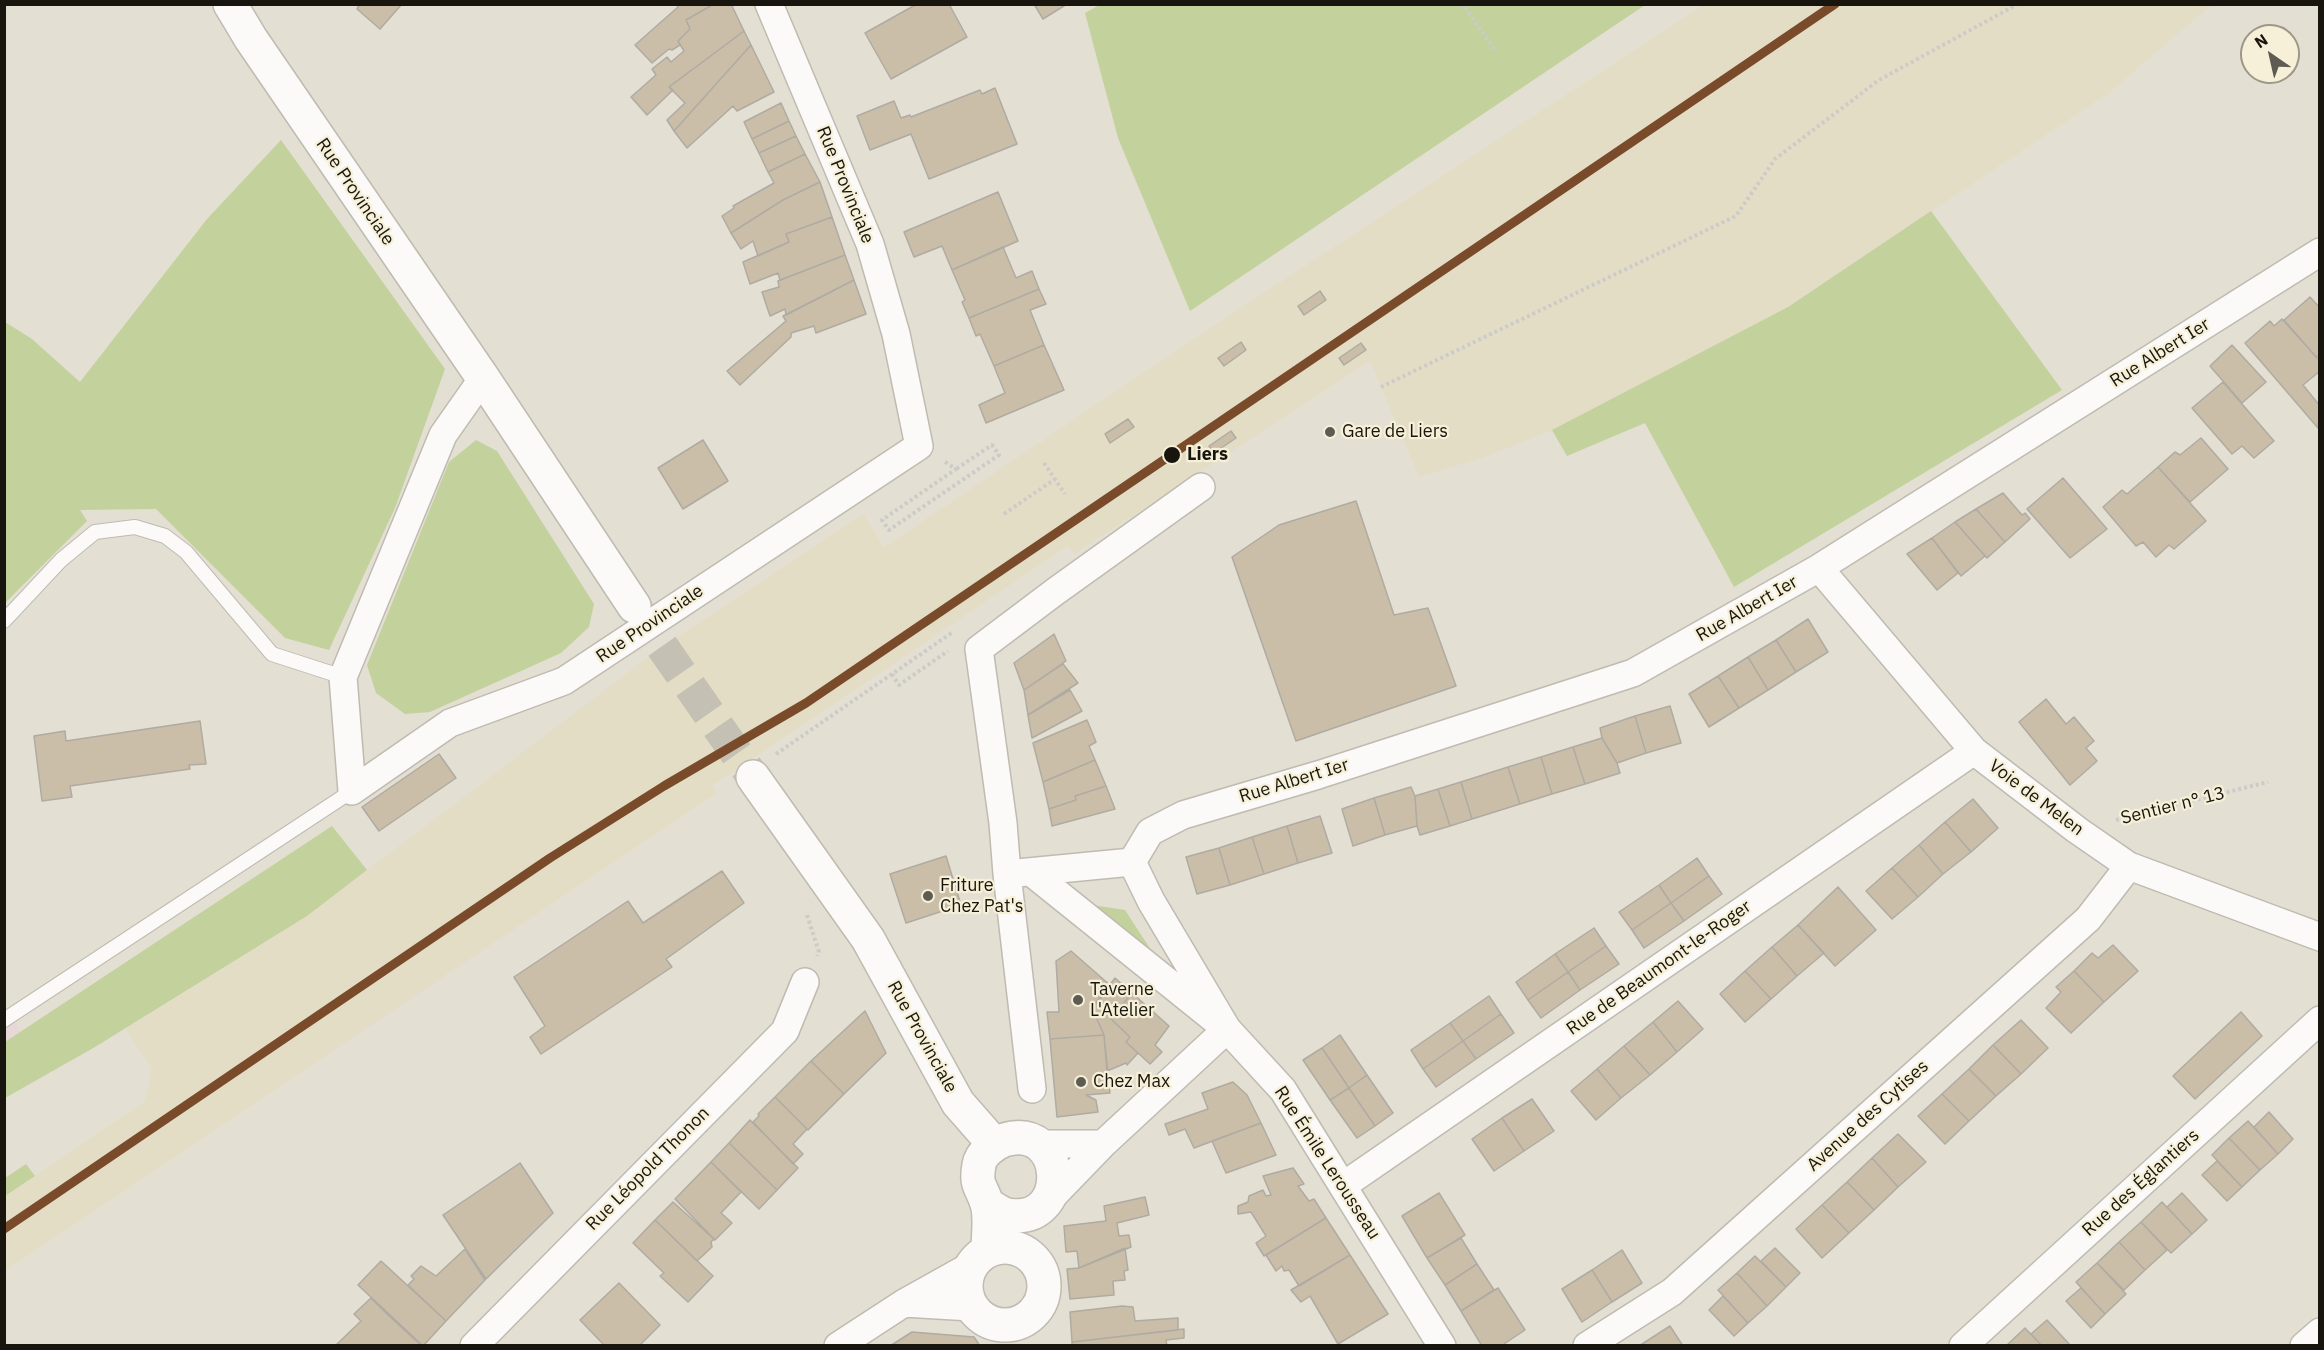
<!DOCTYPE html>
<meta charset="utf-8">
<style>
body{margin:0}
#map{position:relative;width:2324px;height:1350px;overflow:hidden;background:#e3dfd2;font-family:"IBM Plex Sans",sans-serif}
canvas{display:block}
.frame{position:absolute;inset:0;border:6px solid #17150d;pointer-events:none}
.north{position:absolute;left:2240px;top:24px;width:60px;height:60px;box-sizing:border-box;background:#f7f0d8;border:2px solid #9d9887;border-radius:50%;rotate:326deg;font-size:16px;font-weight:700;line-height:24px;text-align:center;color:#17150d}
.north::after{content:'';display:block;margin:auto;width:21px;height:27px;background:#5e5c52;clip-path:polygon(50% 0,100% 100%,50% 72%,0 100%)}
</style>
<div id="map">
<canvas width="2324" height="1350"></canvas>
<div class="frame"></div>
<div class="north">N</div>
</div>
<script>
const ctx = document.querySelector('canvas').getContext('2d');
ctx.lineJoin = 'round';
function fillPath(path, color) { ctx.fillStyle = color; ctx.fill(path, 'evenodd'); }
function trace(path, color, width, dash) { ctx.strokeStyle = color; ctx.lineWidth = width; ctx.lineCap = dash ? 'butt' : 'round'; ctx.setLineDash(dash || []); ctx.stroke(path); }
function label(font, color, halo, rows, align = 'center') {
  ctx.font = font + ' "IBM Plex Sans",sans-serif'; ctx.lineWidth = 4.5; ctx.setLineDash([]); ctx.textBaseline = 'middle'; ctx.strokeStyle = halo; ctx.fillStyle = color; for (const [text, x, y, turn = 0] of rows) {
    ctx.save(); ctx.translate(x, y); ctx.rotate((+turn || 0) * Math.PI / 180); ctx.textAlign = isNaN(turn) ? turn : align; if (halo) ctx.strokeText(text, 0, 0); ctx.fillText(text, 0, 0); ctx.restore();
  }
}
const built = new Path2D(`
 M1703 5H2211L2109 93 1788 307 1552 430 1485 457 1419 477 1370 361 1074 554 1068 546 712 786 717 793 5 1271V1196L145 1101 152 1068 125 1029 307 916 655 652 863 514 884 547 1221 321Z`);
const industrial = new Path2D(`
 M4 1007 21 1032 5 1042H4Z`);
const green = new Path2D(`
 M1101 4H1645V5L1190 311 1118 138 1085 13Z
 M281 140 445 369 395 508 329 650 285 638 156 509 80 510 87 521 5 603V322L32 339 80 382 207 219Z
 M1931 211 2062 390 1734 587 1645 423 1567 456 1552 430 1788 307Z
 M476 440 497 451 594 604 589 627 561 653 430 712 405 714 376 693 367 665 449 462Z
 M332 826 367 870 307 916 95 1047 5 1098V1042Z
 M1086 904 1125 910 1162 967Z
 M26 1164 35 1176 5 1196V1178Z`);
const building = new Path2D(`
 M360 4H402L380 29 357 9Z
 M677 4H714L686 20 690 29 678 41 680 45 672 50 669 49 652 63 635 45 678 7Z
 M714 4H731L744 31 669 87 673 90 647 115 631 97 656 75 652 69 667 57 671 62 684 51 678 41 690 29 686 20Z
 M917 4H949L967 37 891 79 865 33Z
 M1034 4H1067L1043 19Z
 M744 31 751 45 674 131 667 120 685 103 669 87Z
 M751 45 774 92 737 111 733 106 687 148 674 131Z
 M995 88 1017 144 929 179 911 134 870 150 857 116 894 101 901 118 910 115 911 117 980 90 982 94Z
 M781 103 789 121 752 139 744 122Z
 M789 121 796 136 759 153 752 139Z
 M796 136 805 154 768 172 759 153Z
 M805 154 820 182 783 200 731 233 722 216 734 208 733 206 774 183 768 172Z
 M820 182 832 217 786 234 789 242 758 256 753 241 741 249 731 233 783 200Z
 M998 192 1018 241 952 270 942 246 914 257 904 232Z
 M832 217 845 255 780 280 778 273 750 284 743 262 789 242 786 234Z
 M1003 247 1016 278 1032 271 1039 289 969 318 962 302 965 300 952 270Z
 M845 255 854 280 786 315 785 309 770 316 762 292 779 287 778 281Z
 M854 280 866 314 816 333 814 326 791 333V337L740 385 727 371 786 321 783 316Z
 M1039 289 1046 304 1030 310 1044 345 994 366 980 334 976 336 969 318Z
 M1320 291 1326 300 1304 315 1298 306Z
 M2310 297 2320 308V354L2316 357 2284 320Z
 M2282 319 2320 361V371L2303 385 2320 406 2318 428 2245 343 2270 321 2274 326Z
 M1241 342 1246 350 1224 366 1218 358Z
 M1361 343 1366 350 1344 365 1339 358Z
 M1044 345 1064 390 986 423 979 405 1005 393 994 366Z
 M2232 345 2266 382 2242 403 2210 366Z
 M2223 382 2274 441 2254 458 2242 446 2232 454 2192 408Z
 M1128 419 1134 427 1110 443 1105 434Z
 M1231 431 1236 438 1214 453 1209 446Z
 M2201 438 2228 469 2190 502 2158 467 2175 452 2180 455Z
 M703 440 728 481 683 509 658 468Z
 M2158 467 2206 521 2174 549 2169 545 2156 557 2143 542 2136 546 2103 507 2122 490 2127 494Z
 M2063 478 2107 529 2070 558 2027 509Z
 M2003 493 2022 515 2025 513 2030 519 2005 542 1976 509Z
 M1356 501 1394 615 1428 608 1456 686 1296 741 1232 557 1279 525Z
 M1976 509 2005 542 1987 558 1955 522Z
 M1955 522 1985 556 1961 576 1932 538Z
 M1932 538 1958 573 1937 590 1907 554Z
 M1808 619 1828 652 1796 672 1776 640Z
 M1054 634 1066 661 1024 690 1014 663Z
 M1776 640 1796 672 1768 690 1748 657Z
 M1748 657 1768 690 1739 708 1718 676Z
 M1063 664 1078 683 1028 715 1024 690Z
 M1718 676 1739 708 1709 727 1689 694Z
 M1070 690 1082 711 1032 738 1028 715Z
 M2046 699 2066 724 2074 717 2094 741 2086 748 2097 761 2070 785 2019 722Z
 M1670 706 1681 743 1646 753 1635 716Z
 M1635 716 1646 753 1617 763 1602 738 1600 728Z
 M1087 720 1096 742 1089 746 1095 760 1043 782 1033 743Z
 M200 721 206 764 189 765 190 769 70 786 72 797 42 801 34 736 65 731 66 741Z
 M1602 738 1617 763 1620 773 1585 784 1573 747Z
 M1573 747 1585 784 1552 794 1541 757Z
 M439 754 456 778 379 831 362 807Z
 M1541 757 1552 794 1520 804 1508 767Z
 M1095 760 1106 786 1075 796 1076 800 1049 809 1043 782Z
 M1508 767 1520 804 1472 819 1461 782Z
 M1461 782 1472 819 1450 826 1438 789Z
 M1106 786 1115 809 1052 826 1049 809 1076 800 1075 796Z
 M1411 787 1415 796 1417 826 1385 835 1374 798Z
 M1438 789 1450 826 1420 835 1417 826 1415 796Z
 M1374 798 1385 835 1353 846 1342 809Z
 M1973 799 1998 828 1971 852 1945 822Z
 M1320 816 1332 853 1298 863 1287 826Z
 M1945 822 1971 852 1943 874 1919 845Z
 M1287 826 1298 863 1264 874 1252 837Z
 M1252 837 1264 874 1230 885 1219 848Z
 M1919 845 1943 874 1918 897 1892 868Z
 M1219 848 1230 885 1197 894 1186 857Z
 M946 856 961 905 906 923 890 874Z
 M1697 858 1709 876 1671 903 1659 885Z
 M1892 868 1918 897 1892 919 1866 891Z
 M722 871 744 903 666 959 672 967 541 1054 530 1037 545 1026 514 977 628 901 643 923Z
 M1709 876 1722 894 1684 921 1671 903Z
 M1659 885 1671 903 1632 930 1619 912Z
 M1838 887 1876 930 1835 966 1798 925Z
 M1671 903 1684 921 1644 948 1632 930Z
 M1798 925 1824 953 1797 976 1772 947Z
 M1594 928 1606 946 1568 972 1555 954Z
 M2113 945 2138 971 2104 1002 2074 971 2092 953 2098 958Z
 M1606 946 1619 964 1580 990 1568 972Z
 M1772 947 1797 976 1771 999 1745 971Z
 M1071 951 1111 986 1092 1008 1104 1035 1050 1039 1047 1012H1059L1056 961Z
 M1555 954 1568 972 1528 1000 1516 982Z
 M1745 971 1771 999 1745 1022 1720 994Z
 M2074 971 2104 1002 2071 1033 2046 1008 2061 992 2056 987Z
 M1568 972 1580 990 1541 1018 1528 1000Z
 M1115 978 1132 993 1111 1019 1130 1037 1126 1042 1138 1053 1127 1065 1126 1063 1107 1071 1104 1035 1092 1008Z
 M1132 993 1169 1026 1155 1045 1162 1052 1150 1064 1126 1042 1130 1037 1111 1019Z
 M1489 996 1501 1014 1463 1041 1450 1023Z
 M1678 1001 1703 1029 1677 1052 1653 1022Z
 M865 1011 886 1053 844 1094 811 1061Z
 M2241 1012 2262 1036 2195 1099 2173 1076Z
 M1501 1014 1514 1033 1476 1059 1463 1041Z
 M2021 1020 2048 1048 2021 1074 1993 1045Z
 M1653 1022 1677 1052 1650 1075 1624 1046Z
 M1450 1023 1463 1041 1423 1069 1411 1050Z
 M1104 1035 1110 1093 1086 1095 1096 1100 1098 1112 1057 1117 1050 1039Z
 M1340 1035 1367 1075 1349 1088 1322 1048Z
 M1463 1041 1476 1059 1436 1087 1423 1069Z
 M1993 1045 2021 1074 1996 1096 1969 1069Z
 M1624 1046 1650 1075 1621 1098 1597 1069Z
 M1322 1048 1349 1088 1330 1100 1303 1060Z
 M811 1061 844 1094 808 1130 775 1097Z
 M1597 1069 1621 1098 1596 1120 1571 1091Z
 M1969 1069 1996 1096 1969 1121 1942 1094Z
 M1367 1075 1393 1113 1375 1126 1349 1088Z
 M1233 1082 1247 1095 1261 1123 1194 1148 1185 1129 1169 1135 1165 1124 1208 1109 1202 1093Z
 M1349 1088 1375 1126 1357 1138 1330 1100Z
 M1942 1094 1969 1121 1945 1144 1918 1116Z
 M775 1097 807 1129 793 1144 803 1154 793 1164 753 1122 759 1116 758 1114Z
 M1532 1099 1554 1131 1524 1151 1502 1118Z
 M2269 1112 2293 1139 2278 1154 2254 1127Z
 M1502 1118 1524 1151 1494 1171 1472 1139Z
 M750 1120 798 1168 777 1190 729 1143Z
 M2248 1121 2278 1154 2260 1170 2229 1138Z
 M1261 1123 1276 1155 1226 1173 1212 1141Z
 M1898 1134 1926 1162 1898 1187 1872 1158Z
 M2229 1138 2260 1170 2242 1187 2212 1155Z
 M729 1143 777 1190 759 1209 711 1162Z
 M1872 1158 1898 1187 1874 1210 1847 1182Z
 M2217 1161 2242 1187 2227 1201 2202 1175Z
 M711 1162 741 1192 721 1213 732 1223 715 1240 675 1199Z
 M520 1163 553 1213 486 1279 443 1215Z
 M1293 1168 1304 1184 1298 1186 1309 1201 1314 1199 1326 1218 1264 1256 1256 1243 1266 1236 1251 1212 1238 1214V1206L1248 1202 1249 1196 1263 1190 1266 1196 1271 1195 1263 1176Z
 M1847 1182 1874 1210 1849 1233 1822 1205Z
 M1439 1193 1465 1235 1427 1258 1402 1216Z
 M2182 1193 2207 1220 2192 1234 2167 1207Z
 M1145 1197 1149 1215 1117 1223 1119 1236 1129 1235 1131 1247 1079 1268 1077 1251 1066 1252 1064 1226 1106 1221 1104 1206Z
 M673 1202 714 1239 711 1242 712 1247 697 1261 655 1220Z
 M2162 1202 2192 1234 2171 1253 2141 1222Z
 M1822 1205 1849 1233 1822 1258 1796 1229Z
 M1326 1218 1350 1255 1299 1286 1289 1270 1284 1271 1282 1266 1276 1271 1266 1255Z
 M655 1220 713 1276 688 1302 660 1276 664 1273 633 1243Z
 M2141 1222 2167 1250 2145 1270 2119 1242Z
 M1461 1238 1477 1264 1445 1285 1427 1258Z
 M2119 1242 2145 1270 2124 1290 2097 1263Z
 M1125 1248 1128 1270 1124 1271 1125 1280 1113 1281 1114 1295 1070 1299 1067 1269 1079 1268Z
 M1775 1248 1800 1273 1786 1287 1761 1261Z
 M465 1249 485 1280 446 1321 408 1285 414 1279 411 1276 421 1266 436 1276Z
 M1622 1250 1642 1283 1612 1302 1592 1270Z
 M1350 1255 1388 1314 1338 1344 1310 1296 1301 1302 1291 1290Z
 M1755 1256 1786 1287 1767 1306 1737 1273Z
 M381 1261 446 1321 423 1346 358 1285Z
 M2097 1263 2126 1294 2105 1314 2076 1282Z
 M1477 1264 1494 1290 1461 1311 1445 1285Z
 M1592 1270 1612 1302 1582 1322 1562 1289Z
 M1737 1273 1767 1306 1748 1323 1718 1290Z
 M619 1283 660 1325 639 1346H605L580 1320Z
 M1498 1288 1525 1330 1501 1346H1482L1461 1311Z
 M2081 1288 2105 1314 2091 1328 2066 1301Z
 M1723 1296 1748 1323 1734 1336 1709 1310Z
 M371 1298 387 1314 422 1346H335L361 1321 354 1314Z
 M1122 1306 1133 1307 1135 1321 1178 1318V1330L1072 1342 1070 1312Z
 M2047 1320 2071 1346H2042L2031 1334Z
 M1670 1326 1683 1346H1639Z
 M2025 1328 2042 1346H2006Z
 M1184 1329V1338L1166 1340 1167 1346H1072V1342Z
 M912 1332 974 1337 980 1346H890Z`);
const secondaryTunnel = new Path2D(`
 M634 606 753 777`);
const path = new Path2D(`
 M1460 4 1466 9 1495 50
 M1381 387 1736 216 1775 159 1879 80 2018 4
 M945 462 956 469 882 520 889 530 999 455 992 445 956 469
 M1044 463 1065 494
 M1004 514 1055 479
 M892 674 899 685 948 651
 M776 754 953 632
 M2116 820 2268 782
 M807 915 819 952 817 956`);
const service = new Path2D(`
 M4 621 61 560 95 532 135 527 165 536 186 552 272 654 343 677
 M4 1020 352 791`);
const minor = new Path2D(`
 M483 378 443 435 343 677 352 791 450 723 564 681 919 446 896 334 870 244 769 4
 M1819 568 1974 751 2077 830 2129 866 2320 937
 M1132 862 1150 832 1183 815 1318 775 1633 673 1819 568 2320 252
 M1132 862 1007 874 1003 823 979 649 1056 591 1201 487
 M1132 862 1151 901 1227 1029 1283 1090 1442 1346
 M1031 872 1214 1019
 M1007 874 1032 1089
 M1039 1144H1103
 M1344 1185 1974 751
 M1046 1203 1103 1144 1227 1029
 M904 1303 971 1307
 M474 1346 785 1031 805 982
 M838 1346 904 1303 972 1265
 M1587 1346 1672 1292 2088 919 2129 866
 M1963 1346 2320 1020
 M2304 1346 2320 1332`);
const secondary = new Path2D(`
 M230 4 251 39 483 378 634 606
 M753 777 868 939 958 1103 994 1144
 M988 1205C994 1208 1001 1214 1008 1215 1072 1226 1067 1121 1004 1140 994 1144 981 1153 979 1165 975 1187 982 1186 987 1204 991 1217 988 1236 988 1250
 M966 1286a39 39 0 1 1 78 0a39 39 0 1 1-78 0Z`);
const rail1 = new Path2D(`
 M4 1229 550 858 664 786 806 703 1835 4`);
const markers = [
 [1330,432,6,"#5e5c52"],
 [1172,455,9,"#17150d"],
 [928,896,6,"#5e5c52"],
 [1078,1000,6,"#5e5c52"],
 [1081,1082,6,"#5e5c52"]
];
const streetNames = [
 ["Rue Provinciale",845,185,68],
 ["Rue Provinciale",355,192,56],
 ["Rue Albert Ier",2160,353,-32],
 ["Rue Albert Ier",1747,609,-30],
 ["Rue Provinciale",650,624,-34],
 ["Rue Albert Ier",1294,781,-17],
 ["Voie de Melen",2036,798,37],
 ["Sentier n° 13",2173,806,-14],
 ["Rue de Beaumont-le-Roger",1659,968,-35],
 ["Rue Provinciale",922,1037,61],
 ["Avenue des Cytises",1868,1116,-42],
 ["Rue Émile Lerousseau",1327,1163,57],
 ["Rue Léopold Thonon",648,1169,-45],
 ["Rue des Églantiers",2141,1183,-42]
];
const poiNames = [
 ["Gare de Liers",1342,432],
 ["Friture",940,886],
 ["Chez Pat's",940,907],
 ["Taverne",1090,990],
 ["L'Atelier",1090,1011],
 ["Chez Max",1093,1082]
];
const stopNames = [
 ["Liers",1187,455]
];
fillPath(built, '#e4ddc6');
fillPath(industrial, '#e6d8d9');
fillPath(green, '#c3d19d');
fillPath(building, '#cabea9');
trace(building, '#afaba2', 1.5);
trace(secondaryTunnel, '#c4c1b4', 33, [33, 16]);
trace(service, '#bfbbb1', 16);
trace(minor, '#bfbbb1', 30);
trace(secondary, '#bfbbb1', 36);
trace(path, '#cdcbc8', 4, [3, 3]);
trace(service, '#fbfaf8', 14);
trace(minor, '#fbfaf8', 27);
trace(secondary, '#fbfaf8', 33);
trace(rail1, '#7a4b2a', 9);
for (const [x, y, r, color] of markers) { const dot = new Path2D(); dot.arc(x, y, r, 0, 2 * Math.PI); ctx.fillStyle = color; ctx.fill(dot); trace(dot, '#f7f0d8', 2); }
label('18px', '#17150d', '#f7f0d8', streetNames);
label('18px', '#17150d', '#f7f0d8', poiNames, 'left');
label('bold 18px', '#17150d', '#f7f0d8', stopNames, 'left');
</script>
